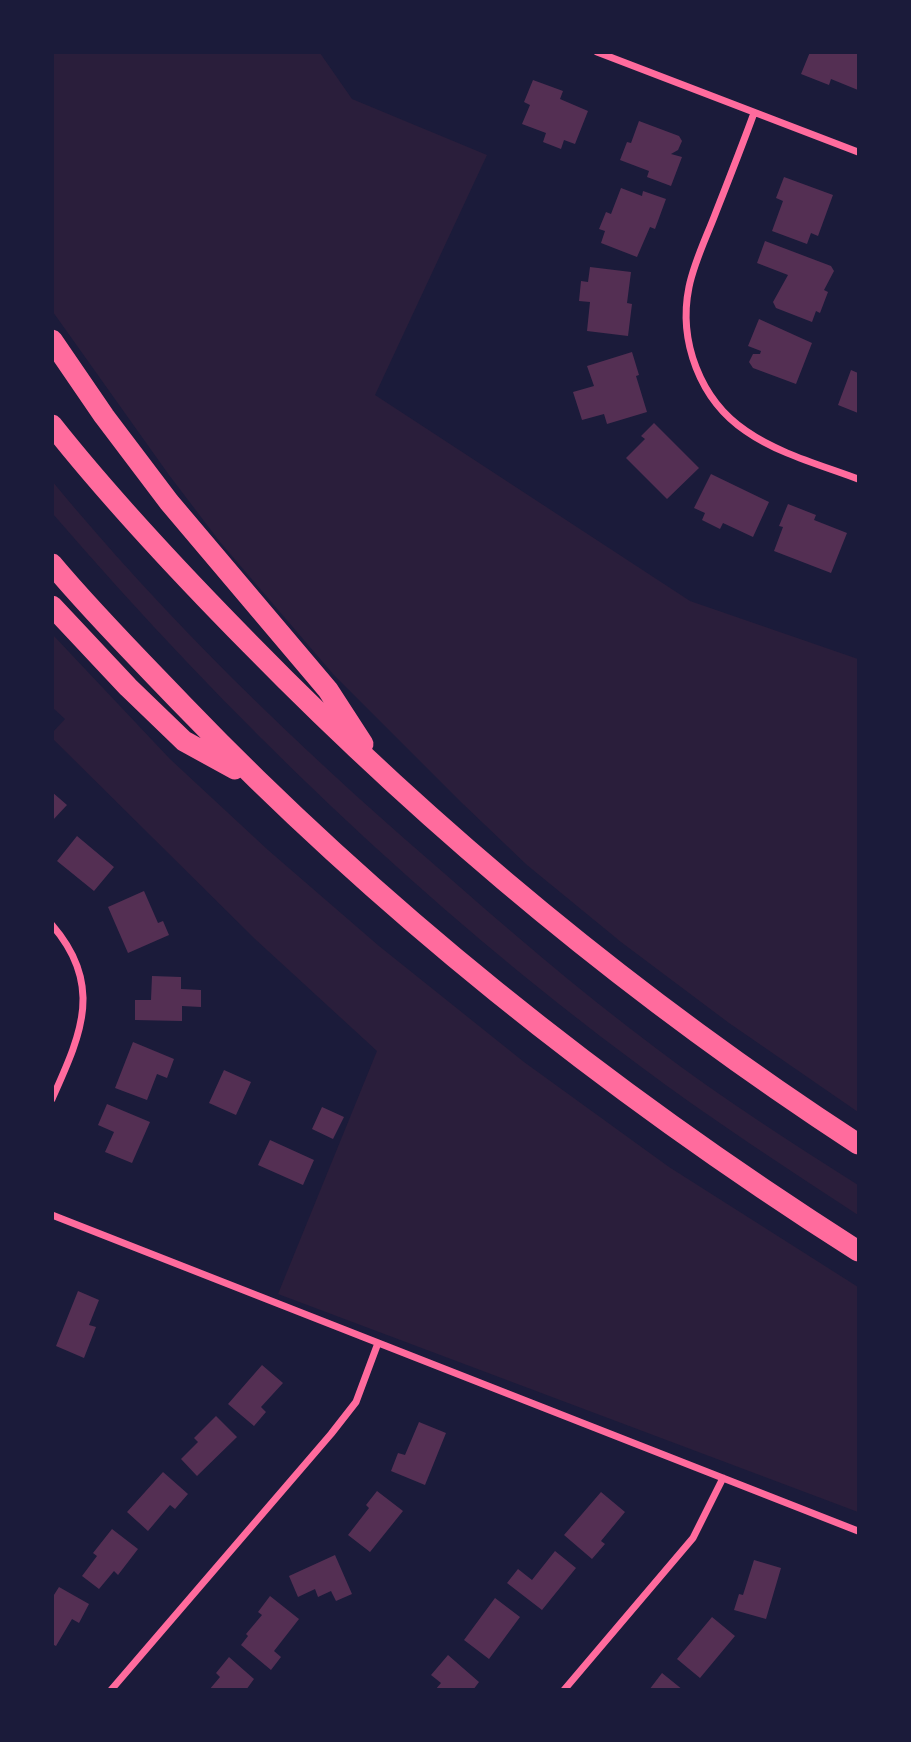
<!DOCTYPE html>
<style>
body{margin:0}
#map{position:relative;width:911px;height:1742px;overflow:hidden;background:#1b1b3a;font-family:"Asap Condensed",sans-serif}
canvas{display:block}
.frame{position:absolute;inset:0;border:54px solid #1b1b3a;pointer-events:none}
</style>
<div id="map">
<canvas width="911" height="1742"></canvas>
<div class="frame"></div>
</div>
<script>
const ctx = document.querySelector('canvas').getContext('2d');
ctx.lineJoin = 'round';
function fillPath(path, color) { ctx.fillStyle = color; ctx.fill(path, 'evenodd'); }
function trace(path, color, width, dash) { ctx.strokeStyle = color; ctx.lineWidth = width; ctx.lineCap = dash ? 'butt' : 'round'; ctx.setLineDash(dash || []); ctx.stroke(path); }
const green = new Path2D(`
 M52 53H320L352 99 487 155 375 395 690 601 858 659V1112L729 1023 621 942 527 865 462 803 333 674 220 542 169 475 53 312Z
 M52 481C166 619 294 743 429 860 503 925 578 990 657 1049 722 1098 790 1142 858 1185V1215C785 1167 711 1119 640 1066 424 906 229 718 53 514Z
 M53 635 170 759 268 850 379 946 524 1062 669 1167 858 1287V1512L278 1294 377 1051 255 939 53 739V732L65 719 53 708Z`);
const building = new Path2D(`
 M810 52H858V90L831 79 829 85 801 74Z
 M533 80 563 91 560 99 588 111 575 144 564 140 561 149 543 142 546 133 522 124 530 105 524 102Z
 M639 121 679 136 682 141 678 150 671 154 682 157 671 186 647 177 649 171 620 160 627 142 631 143Z
 M784 177 833 195 818 236 811 233 807 244 772 231 783 201 776 198Z
 M621 188 642 196 643 191 666 199 655 229 650 227 637 257 601 243 605 231 599 229 606 212 611 214Z
 M765 241 831 266 834 271 824 290 828 292 820 313 816 311 812 322 776 308 773 302 788 275 757 263Z
 M590 267 631 272 627 303 632 304 628 336 587 331 590 302 579 301 581 281 588 282Z
 M759 319 812 343 796 384 753 368 749 362 753 354H760L761 351 748 346Z
 M632 352 639 375 636 376 647 412 607 424 604 414 582 420 573 392 594 386 587 366Z
 M851 370 858 373V413L838 405Z
 M654 423 699 468 667 499 626 458 645 439 641 436Z
 M711 474 769 502 753 537 723 523 720 529 702 520 705 513 694 508Z
 M788 504 816 515 814 520 847 533 831 573 774 551 783 527 779 526Z
 M52 792 67 805 52 821Z
 M77 836 114 867 94 891 57 861Z
 M144 891 158 923 163 921 169 935 128 953 108 907Z
 M152 976 181 977V989L201 990V1007L182 1006V1021L135 1020V1000H151Z
 M133 1042 174 1059 167 1078 157 1074 147 1100 115 1088Z
 M224 1070 251 1082 236 1115 209 1103Z
 M107 1104 150 1122 132 1163 105 1152 114 1132 98 1125Z
 M322 1107 344 1117 333 1139 312 1129Z
 M270 1140 314 1160 303 1185 258 1165Z
 M78 1291 99 1300 89 1325 96 1327 84 1358 56 1346Z
 M262 1365 283 1383 261 1407 266 1412 254 1426 228 1404Z
 M216 1416 237 1437 197 1476 181 1459 198 1442 194 1438Z
 M419 1422 446 1433 425 1485 391 1471 398 1453 405 1455Z
 M163 1472 188 1494 175 1509 170 1505 148 1531 127 1512Z
 M377 1491 403 1511 370 1552 348 1535 369 1508 366 1505Z
 M601 1492 625 1512 601 1541 605 1544 592 1559 564 1535Z
 M112 1529 138 1549 118 1575 114 1571 99 1589 82 1576 97 1556 93 1553Z
 M555 1551 576 1568 542 1610 507 1583 518 1569 532 1580Z
 M335 1555 352 1594 336 1601 331 1591 318 1597 315 1589 298 1597 289 1576Z
 M754 1560 781 1568 766 1619 734 1610 739 1594 743 1595Z
 M59 1587 89 1604 79 1623 72 1619 56 1646 52 1644V1598Z
 M270 1596 299 1619 274 1651 281 1657 271 1670 241 1645 248 1636 246 1634 262 1615 258 1612Z
 M495 1598 520 1617 489 1659 464 1640Z
 M712 1617 735 1636 700 1678 677 1659Z
 M448 1655 479 1682 473 1690H435L441 1683 431 1675Z
 M229 1657 254 1679 246 1690H209L220 1677 216 1673Z
 M662 1673 683 1690H649Z`);
const minor = new Path2D(`
 M597 52 858 152
 M754 113C742 146 729 179 716 212 707 236 694 262 689 287 678 341 700 400 746 431 779 454 821 465 858 479
 M52 925C105 986 80 1036 52 1099
 M52 1215 858 1531
 M111 1690 331 1434 356 1402 378 1343
 M564 1690 693 1538 723 1478`);
const motorway = new Path2D(`
 M52 340 104 416 169 502 328 690 363 744
 M52 425C113 502 181 574 250 644 434 832 637 1000 858 1144
 M52 564C93 613 139 659 183 705 385 915 613 1095 858 1251
 M52 606 128 687 184 741 235 769`);
fillPath(green, '#2a1e3b');
fillPath(building, '#542f53');
trace(minor, '#ff6b9d', 7);
trace(motorway, '#ff6b9d', 21);
</script>
